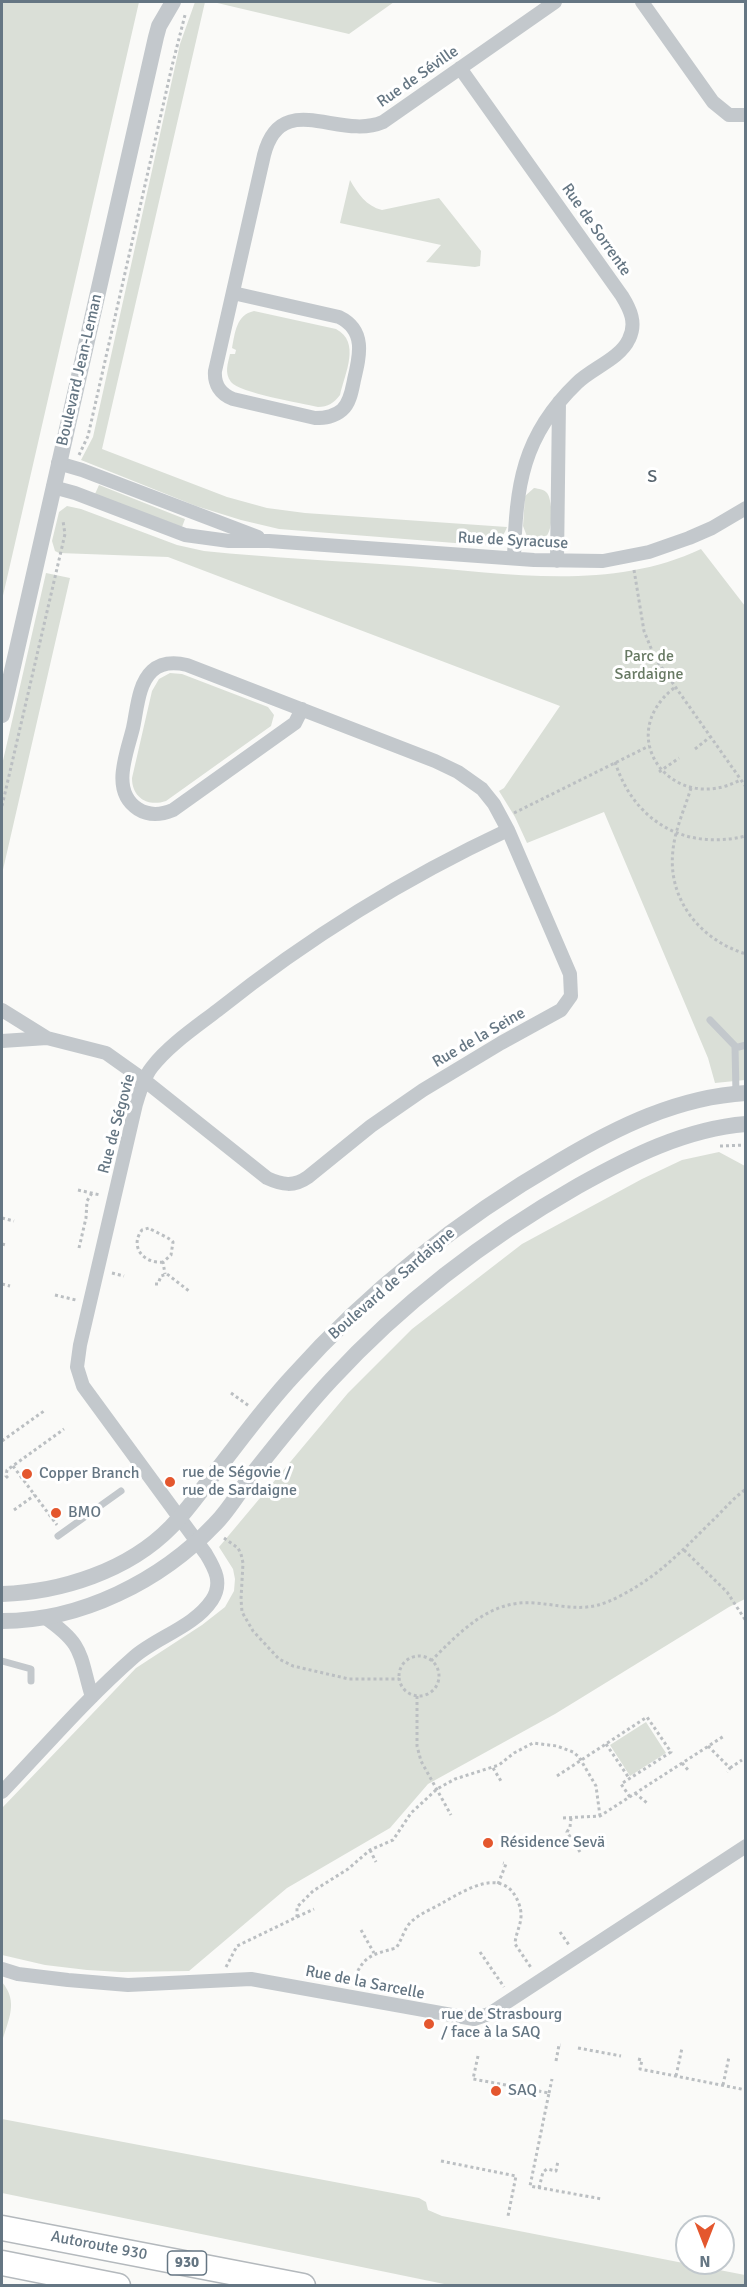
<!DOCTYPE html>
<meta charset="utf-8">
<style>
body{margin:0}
#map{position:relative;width:747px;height:2287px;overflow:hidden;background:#fafaf8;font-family:Signika,sans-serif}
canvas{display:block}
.frame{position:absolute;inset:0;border:3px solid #657683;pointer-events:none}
.north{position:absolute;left:675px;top:2215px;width:60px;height:60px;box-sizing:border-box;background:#fff;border:2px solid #c1c8cd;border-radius:50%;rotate:180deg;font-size:16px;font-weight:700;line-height:24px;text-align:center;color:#657683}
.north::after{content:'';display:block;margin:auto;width:21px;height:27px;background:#e4572e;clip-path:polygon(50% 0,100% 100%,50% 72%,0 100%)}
</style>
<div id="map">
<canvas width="747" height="2287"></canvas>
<div class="frame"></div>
<div class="north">N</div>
</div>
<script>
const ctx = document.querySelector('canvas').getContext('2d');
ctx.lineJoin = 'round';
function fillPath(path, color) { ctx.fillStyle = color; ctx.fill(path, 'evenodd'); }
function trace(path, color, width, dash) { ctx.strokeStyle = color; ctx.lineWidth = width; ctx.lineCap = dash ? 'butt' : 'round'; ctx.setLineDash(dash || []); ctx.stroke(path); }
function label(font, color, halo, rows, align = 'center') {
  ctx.font = font + ' Signika,sans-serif'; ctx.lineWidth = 6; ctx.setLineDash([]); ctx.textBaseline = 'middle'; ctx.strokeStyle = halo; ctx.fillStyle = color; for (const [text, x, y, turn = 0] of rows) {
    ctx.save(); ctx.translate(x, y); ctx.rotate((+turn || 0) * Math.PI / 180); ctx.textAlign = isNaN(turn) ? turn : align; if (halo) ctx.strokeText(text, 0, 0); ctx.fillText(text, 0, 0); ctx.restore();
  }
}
const green = new Path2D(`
 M2 2H139L2 600Z
 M195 2H205L102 449 227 497 267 508 305 513 507 527C502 541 495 543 480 545L279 529 241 520 196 506 81 460 93 437 180 44Z
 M213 2H394L349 34Z
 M350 180C358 194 366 206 382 210L439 198 481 251 480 266 475 267 426 262 441 245 340 223Z
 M254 311 336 329C361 342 345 373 340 395 334 403 328 407 318 407 302 403 239 393 231 382 224 373 228 363 230 354H235L236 350 232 348C235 333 236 315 254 311Z
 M99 485 185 519 182 527 95 494Z
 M534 488C539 489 544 489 547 493 553 499 558 553 528 539L523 526 525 496Z
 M67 506 81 509 177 545 204 551C272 558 341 561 409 566 506 573 610 592 701 549L745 606V1080L715 1083 708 1058 604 812 527 843 515 817 499 791 504 788 560 706 168 557 59 553 55 551 52 541 59 512Z
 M46 573 70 578 2 874V765Z
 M170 673 182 674 268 707 274 715 271 726 166 801C148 807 132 798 132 778L152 691 159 679Z
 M719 1152 745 1166V1599L729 1607 555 1714 428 1784 390 1828 287 1888 189 1971 121 1972 87 1970 45 1965 2 1955V1808L136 1668 202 1625 225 1607 234 1591 235 1579 233 1569 219 1547 348 1393 412 1329 522 1244 642 1179 682 1160Z
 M646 1722 666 1753 630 1776 610 1745Z
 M2 1982C19 2002 8 2020 2 2042Z
 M2 2119 419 2198 426 2202 428 2210 442 2216 745 2275V2285H449L2 2193Z`);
const path = new Path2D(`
 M79 455 88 436 172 66 185 15
 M634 570 644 631 655 658 746 787
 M674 688C612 737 673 816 740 780
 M695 749 710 737
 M615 762C634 821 684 851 746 836
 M659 772 679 758
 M691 788C685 808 675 829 673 850 667 899 700 940 746 954
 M2 806 65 534 63 521
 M514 813 649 746
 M720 1146 746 1145
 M78 1190 100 1195
 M2 1218 14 1221
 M2 1244 6 1245
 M79 1248 86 1218 87 1201 92 1193
 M163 1262C144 1264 129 1247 142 1230L149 1228C155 1232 170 1238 173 1242L171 1255 163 1262 165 1274
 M112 1273 124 1276
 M2 1284 10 1286
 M155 1284H158L161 1276 167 1274 189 1291
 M55 1295 76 1300
 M231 1393 249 1406
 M2 1441 44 1411
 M13 1466 57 1525
 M8 1478 6 1476 7 1470 64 1429
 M14 1510 35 1495
 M224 1538 238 1548 241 1554 243 1563 241 1599 242 1612 253 1631 279 1659 293 1666 349 1679H399
 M684 1550 727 1592 746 1621
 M399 1676a20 20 0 1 1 40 0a20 20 0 1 1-40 0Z
 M431 1661C460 1632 490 1599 535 1603 569 1606 587 1614 620 1596 657 1577 680 1553 709 1524 721 1513 732 1499 746 1489
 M417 1696V1746L421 1761 451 1815
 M606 1744 629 1778
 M708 1746 730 1768 727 1772
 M682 1763 688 1770
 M493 1768 501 1781
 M730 1768 742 1760
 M557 1776 647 1717 671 1752 621 1784 630 1797
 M635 1793 647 1803
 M563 1818 600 1816 724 1736
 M571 1818 570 1827 567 1832 580 1852
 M370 1850 376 1862
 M498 1884 506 1864 503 1863
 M297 1917 314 1909
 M361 1930 374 1953
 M560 1932 569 1945
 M480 1952 504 1987
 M226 1967 237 1946 297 1917V1907L313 1891 348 1869 370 1850 393 1840 411 1813 437 1789 455 1779 499 1765 514 1753 533 1743 557 1746 573 1752 579 1757 596 1786 600 1816
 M353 1982C363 1956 370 1955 396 1948 402 1940 404 1928 412 1921 421 1913 434 1908 444 1902 467 1889 505 1865 519 1904 525 1921 516 1929 515 1944L532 1969
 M578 2048 621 2056
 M478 2056 473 2079 549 2093 530 2186 602 2199
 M638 2059 642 2060 640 2069 746 2090
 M556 2061 559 2045H561
 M676 2076 682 2048
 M723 2085 729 2057
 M549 2093 552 2079
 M441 2161 516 2176 508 2216
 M539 2188 543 2172 547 2169 556 2171 558 2161`);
const service = new Path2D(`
 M710 1020 735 1046 736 1094
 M735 1048 746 1045
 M58 1536 121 1491
 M2 1661 31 1669V1681`);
const minor = new Path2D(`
 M642 2 713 102 729 115H746
 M460 68 622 296C630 309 637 323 629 339 620 359 592 368 577 383 522 436 516 486 514 558
 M233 293 339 317C366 330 360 355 354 380 352 390 350 403 342 410 334 417 325 418 315 418L233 399C220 394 214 384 215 371L264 155C281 88 339 141 383 122L555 2
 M58 463 82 470 258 537
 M53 487 75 493 185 535 229 541H269L534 560 603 561 649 552 689 538 712 528 746 508
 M557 561 559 402
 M2 1010 47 1038
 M2 1041 47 1038 106 1053 144 1080 267 1178C282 1185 294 1187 308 1177L371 1126 423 1090 501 1043 561 1010 571 996 570 974 508 830 494 804 482 789 458 772 435 761 187 665C174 662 162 662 152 671 138 684 137 710 133 728 127 753 110 791 138 809 149 816 161 815 173 810L295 723 302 709
 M44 1617C85 1645 79 1654 92 1697
 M2 1792C45 1747 86 1699 134 1657 157 1637 194 1627 212 1600 223 1583 215 1569 206 1554L83 1386 77 1367 80 1345 136 1104C140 1091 144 1077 152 1067 169 1045 196 1027 218 1010 307 939 405 878 508 830
 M2 1969 18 1974 68 1980 128 1985 251 1979 474 2019 489 2014 746 1846`);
const tertiary = new Path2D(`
 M2 715 156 37 159 26 173 2
 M2 1594C61 1592 128 1571 171 1527 188 1510 202 1489 217 1470 242 1438 266 1405 293 1376 370 1290 460 1219 560 1161 617 1127 678 1097 746 1093
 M2 1621C81 1621 161 1581 215 1524 229 1510 239 1492 251 1476 277 1443 303 1410 331 1380 402 1303 487 1238 578 1186 630 1157 685 1129 746 1124`);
const motorway = new Path2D(`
 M2 2228 303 2286
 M2 2263 118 2286`);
const markers = [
 [27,1474,6,"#e4572e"],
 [170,1482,6,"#e4572e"],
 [56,1513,6,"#e4572e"],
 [488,1843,6,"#e4572e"],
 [429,2024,6,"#e4572e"],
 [496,2091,6,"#e4572e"]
];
const shields = [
 [187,2263,39]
];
const shieldNames = [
 ["930",187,2263]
];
const streetNames = [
 ["Rue de Séville",418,77,-35],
 ["Rue de Sorrente",596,230,55],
 ["Boulevard Jean-Leman",80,370,-77],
 ["Rue de Syracuse",513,541,3],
 ["Rue de la Seine",479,1038,-30],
 ["Rue de Ségovie",117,1124,-75],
 ["Boulevard de Sardaigne",392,1284,-41],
 ["Rue de la Sarcelle",365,1983,11],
 ["Autoroute 930",99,2246,11]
];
const parkNames = [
 ["Parc de",649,657],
 ["Sardaigne",649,675]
];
const poiNames = [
 ["rue de Ségovie /",182,1473],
 ["rue de Sardaigne",182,1491],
 ["Copper Branch",39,1474],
 ["BMO",68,1513],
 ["Résidence Sevä",500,1843],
 ["rue de Strasbourg",441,2015],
 ["/ face à la SAQ",441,2033],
 ["SAQ",508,2091]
];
const neighbourhoodNames = [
 ["S",653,477]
];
fillPath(green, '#dadfd7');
trace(motorway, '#b4b9bd', 27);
trace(path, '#bbbfc2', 3, [3, 3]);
trace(service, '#c3c8cc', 7);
trace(minor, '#c3c8cc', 14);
trace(tertiary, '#c3c8cc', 16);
trace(motorway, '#fff', 24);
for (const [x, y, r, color] of markers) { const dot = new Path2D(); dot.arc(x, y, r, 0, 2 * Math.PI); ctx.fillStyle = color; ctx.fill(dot); trace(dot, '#fff', 2); }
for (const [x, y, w] of shields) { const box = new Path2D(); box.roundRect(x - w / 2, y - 12, w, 24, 4.5); ctx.fillStyle = '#fff'; ctx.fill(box); trace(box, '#657683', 1.5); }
label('bold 15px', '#657683', null, shieldNames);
label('16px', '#657683', '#fff', streetNames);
label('16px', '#687a64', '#fff', parkNames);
label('16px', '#657683', '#fff', poiNames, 'left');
ctx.letterSpacing = '1.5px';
label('18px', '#57646e', '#fff', neighbourhoodNames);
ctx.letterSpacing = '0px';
</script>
